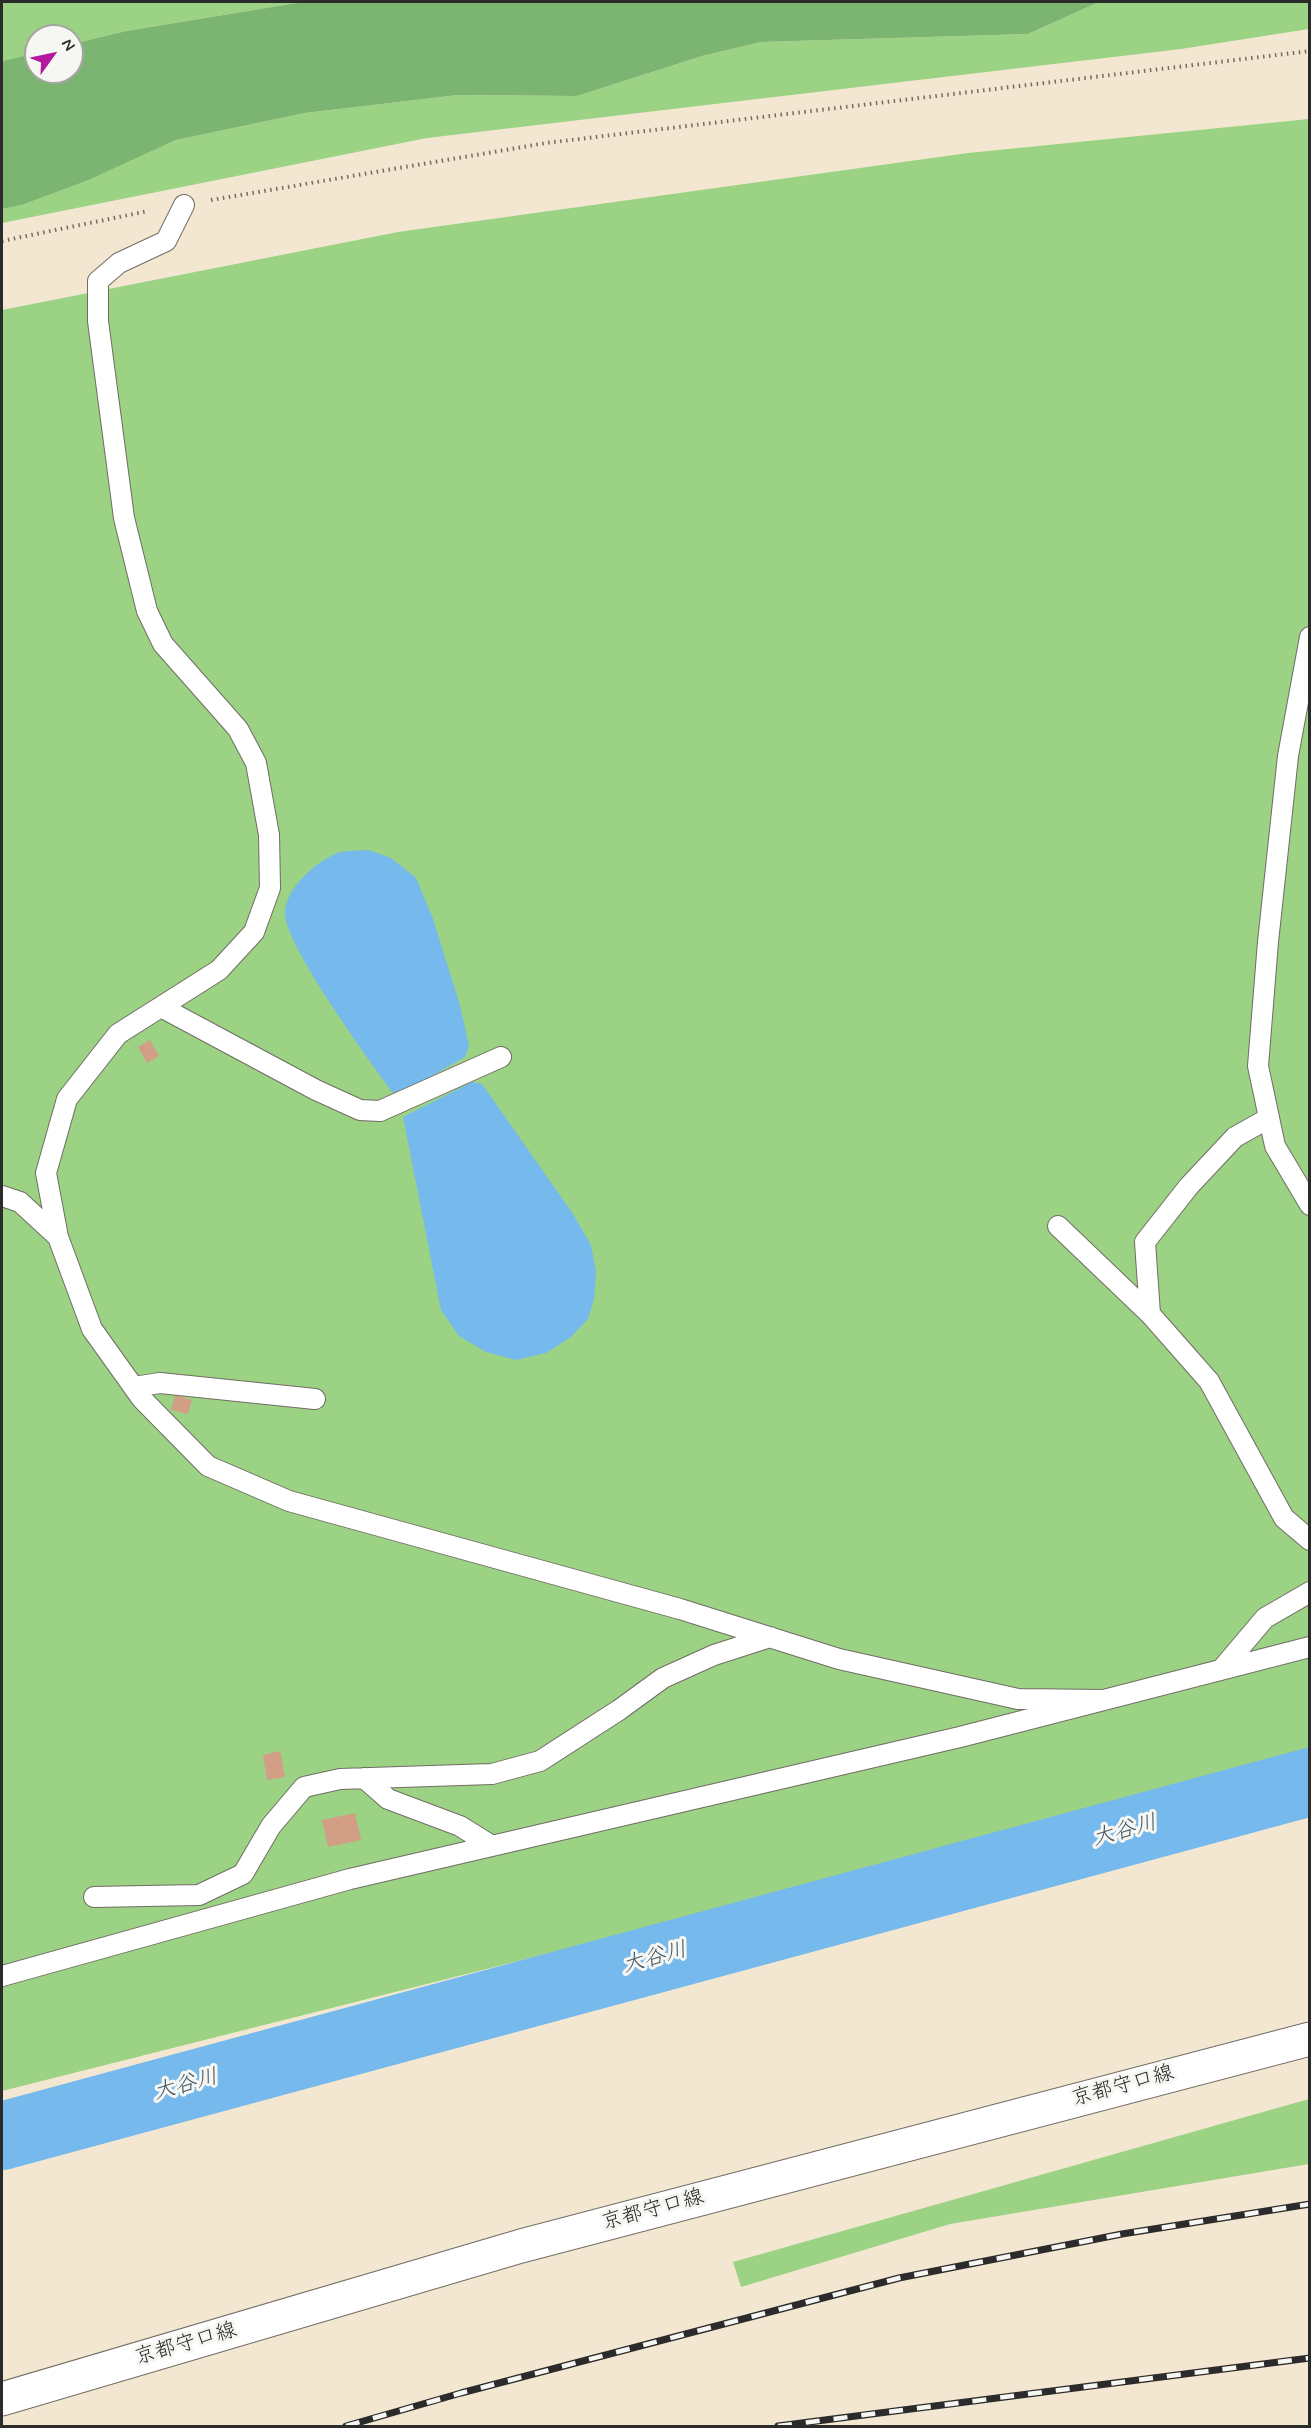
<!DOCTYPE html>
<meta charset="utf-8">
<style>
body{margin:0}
#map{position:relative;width:1311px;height:2428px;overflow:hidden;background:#f3e7d1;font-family:Mynerve,sans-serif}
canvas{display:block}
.frame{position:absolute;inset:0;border:3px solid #2b2b2b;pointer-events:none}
.north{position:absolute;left:24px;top:24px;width:60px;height:60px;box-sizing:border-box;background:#f6f6f2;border:2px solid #a5a5a2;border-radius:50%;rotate:57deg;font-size:16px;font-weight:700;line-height:24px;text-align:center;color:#2b2b2b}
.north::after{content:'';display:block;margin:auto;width:21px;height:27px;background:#b5179e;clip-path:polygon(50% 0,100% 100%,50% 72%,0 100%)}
</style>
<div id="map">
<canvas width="1311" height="2428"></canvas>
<div class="frame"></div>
<div class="north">N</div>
</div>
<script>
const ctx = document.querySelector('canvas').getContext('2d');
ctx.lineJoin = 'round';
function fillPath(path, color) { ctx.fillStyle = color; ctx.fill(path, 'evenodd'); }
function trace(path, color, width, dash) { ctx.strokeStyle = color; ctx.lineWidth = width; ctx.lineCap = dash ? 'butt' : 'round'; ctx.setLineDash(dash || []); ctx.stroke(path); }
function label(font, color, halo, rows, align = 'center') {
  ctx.font = font + ' Mynerve,"Klee One",sans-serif'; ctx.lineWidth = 6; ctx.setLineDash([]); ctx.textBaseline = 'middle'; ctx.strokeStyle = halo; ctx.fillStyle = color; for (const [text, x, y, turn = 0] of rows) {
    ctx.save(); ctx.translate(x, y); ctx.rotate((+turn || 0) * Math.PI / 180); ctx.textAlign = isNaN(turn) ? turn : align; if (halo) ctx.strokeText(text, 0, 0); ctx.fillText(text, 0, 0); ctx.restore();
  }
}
const green = new Path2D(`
 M2 2H303L126 31 72 44V36H36V53L2 61Z
 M1099 2H1309V29L1181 49 427 138 2 223V209L22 205 89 180 176 140 305 113 458 95 577 96 702 56 761 42 1028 34Z
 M1309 119V1752L673 1922 2 2091V310L398 232 968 153Z
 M1309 2099V2164L950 2224 741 2287 733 2262Z`);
const forest = new Path2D(`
 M303 2H1099L1028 34 761 42 702 56 577 96 458 95 305 113 176 140 89 180 22 205 2 209V61L36 53V72H72V44L126 31Z`);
const water = new Path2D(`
 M369 850 391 858 416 878 432 916 460 1005 469 1046 465 1057 423 1081 393 1093C371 1063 284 944 285 913 286 887 315 863 337 853 346 850 359 851 369 850Z
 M472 1082 482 1084 573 1214 591 1245 596 1272 594 1299 588 1319 571 1337 546 1353 516 1360 486 1352 459 1336 441 1310 403 1117Z`);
const river = new Path2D(`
 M2 2136 1310 1782`);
const building = new Path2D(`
 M150 1040 159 1056 147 1063 138 1047Z
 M175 1395 192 1400 188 1414 171 1410Z
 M280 1751 285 1777 267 1780 263 1755Z
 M355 1813 361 1840 328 1847 322 1820Z`);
const path = new Path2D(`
 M211 200 546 143 1310 51
 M2 241 148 211`);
const lane = new Path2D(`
 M184 205 166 241 119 263 98 281V321L124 518 147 611 163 644 238 729 256 763 269 835 270 888 254 932 219 970 118 1034 67 1099 46 1173 58 1237 92 1329 142 1399 208 1466 289 1501 680 1609 839 1659 1018 1699 1104 1700
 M1310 637 1288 756 1268 942 1258 1066 1275 1146 1310 1205
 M161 1007 316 1090 360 1110 380 1111 501 1057
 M2 1196 20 1202 58 1237
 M1058 1226 1150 1314 1209 1381 1284 1518 1310 1540
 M1150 1314 1145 1242 1189 1186 1235 1137 1269 1118
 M134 1387 160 1383 315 1399
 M1221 1670 1265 1618 1310 1592
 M364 1778 388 1799 460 1826 492 1846
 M94 1897 199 1895 243 1874 271 1826 304 1787 340 1779 492 1774 540 1761 619 1710 663 1678 714 1655 770 1637
 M2 1976 350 1879 960 1737 1310 1647`);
const primary = new Path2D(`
 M2 2399 521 2246 1310 2039`);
const rail = new Path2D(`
 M346 2426 461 2393 899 2278 1122 2234 1310 2204
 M778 2426 1310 2358`);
const streetNames = [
 ["京都守口線",1123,2087,-15],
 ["京都守口線",653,2211,-15],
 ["京都守口線",186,2345,-16]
];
const waterNames = [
 ["大谷川",1125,1832,-15],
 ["大谷川",655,1959,-15],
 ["大谷川",186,2086,-15]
];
fillPath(green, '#9bd284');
fillPath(forest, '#7cb472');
fillPath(water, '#76b9ec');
trace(river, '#76b9ec', 68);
fillPath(building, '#d29f86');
trace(lane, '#716d65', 22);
trace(primary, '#716d65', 35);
trace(path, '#716d65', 4, [1.5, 4.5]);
trace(lane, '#fff', 20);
trace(primary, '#fff', 33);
trace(rail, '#2b2b2b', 7);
trace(rail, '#f6f6f2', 4.5, [14]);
label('21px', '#2b2b2b', '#f6f6f2', streetNames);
label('italic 22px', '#425665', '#f6f6f2', waterNames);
</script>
